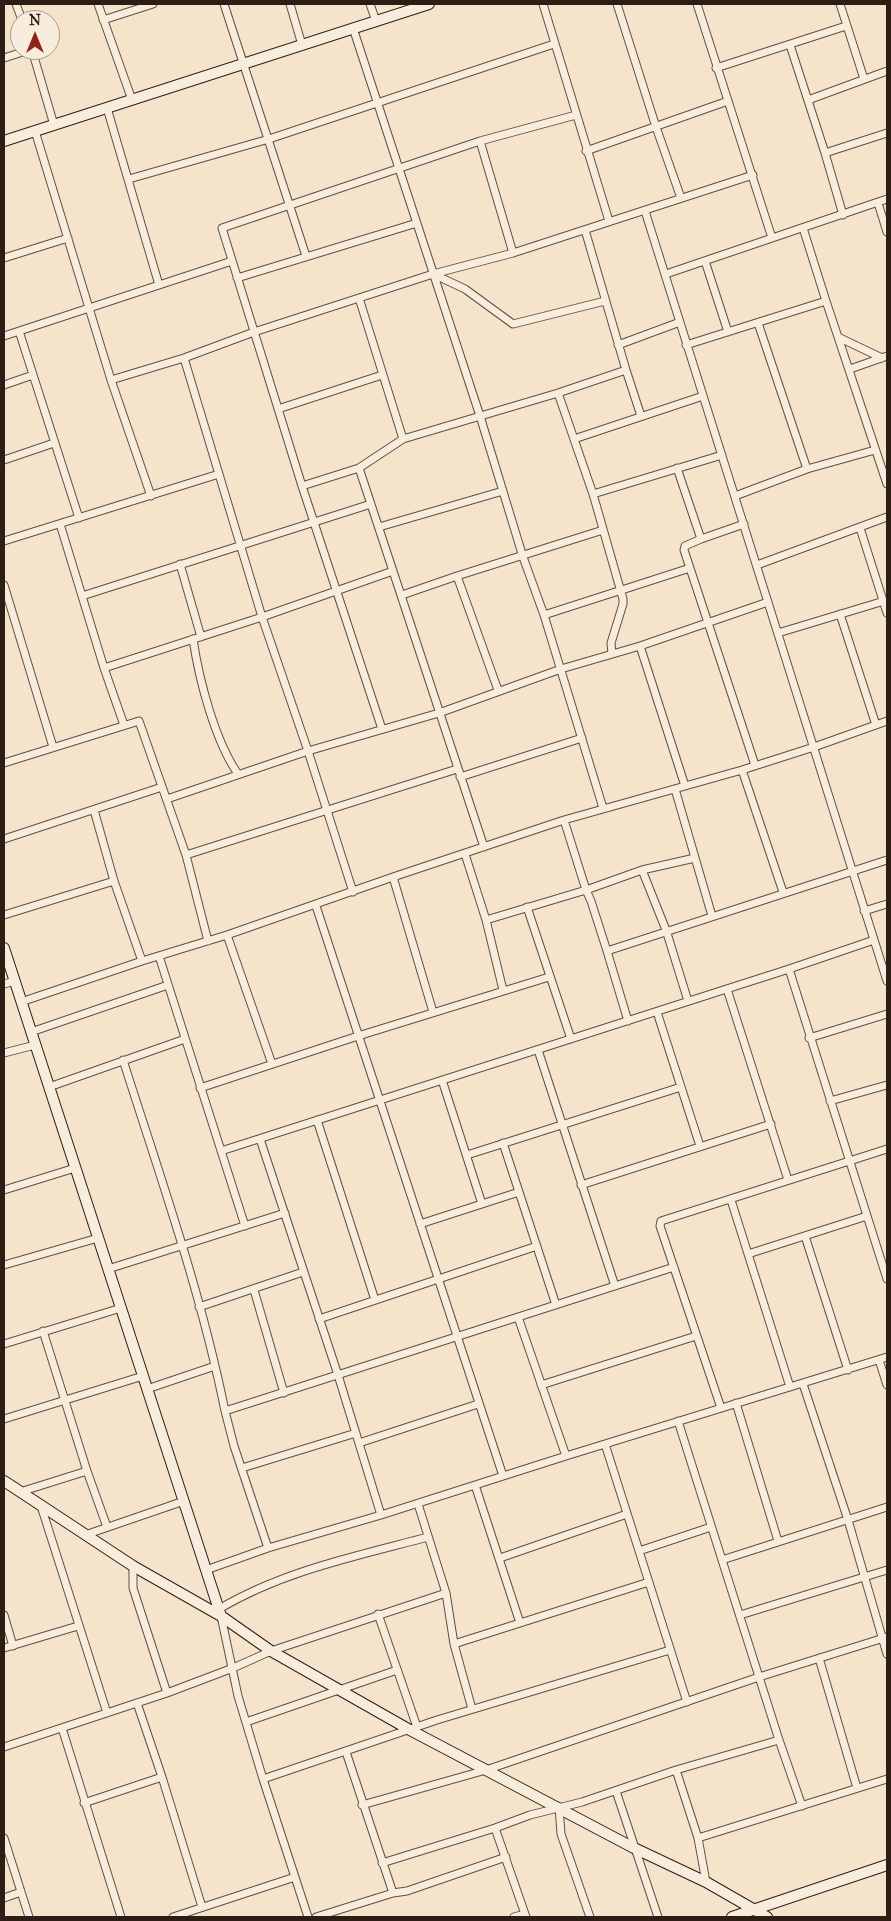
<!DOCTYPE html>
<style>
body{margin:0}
#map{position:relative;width:891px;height:1921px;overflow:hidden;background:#f5e4cb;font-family:"IM FELL Great Primer",serif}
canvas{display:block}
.frame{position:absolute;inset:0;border:5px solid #2c1d15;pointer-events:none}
.north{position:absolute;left:10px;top:10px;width:50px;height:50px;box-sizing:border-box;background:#f8eddd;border:1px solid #a69a8d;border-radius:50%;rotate:0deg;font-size:14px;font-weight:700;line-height:20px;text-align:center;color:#2c1d15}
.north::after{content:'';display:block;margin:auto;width:18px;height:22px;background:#8f2418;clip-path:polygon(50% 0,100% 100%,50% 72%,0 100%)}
</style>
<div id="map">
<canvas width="891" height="1921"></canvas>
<div class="frame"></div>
<div class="north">N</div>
</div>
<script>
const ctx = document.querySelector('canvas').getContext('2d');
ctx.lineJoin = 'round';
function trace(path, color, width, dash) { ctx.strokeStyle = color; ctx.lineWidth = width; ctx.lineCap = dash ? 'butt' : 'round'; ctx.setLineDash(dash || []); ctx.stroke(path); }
const street = new Path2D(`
 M16 4 22 20
 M98 4 132 100
 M224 4 306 256
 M290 4 302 45
 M370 4 376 21
 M543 4 609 221
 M617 4 656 127 681 198
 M697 4 772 238
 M840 4 864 79
 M103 20 153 4
 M353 28 480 416 523 557 544 615 603 808
 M790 45 825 153 843 215
 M32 50 54 125
 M4 58 29 50
 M716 68 846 26
 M808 100 887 71
 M107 108 159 285
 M35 131 111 380 151 496
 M480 141 513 253
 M586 151 728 101
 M825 153 887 133
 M129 179 269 139 554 44
 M878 203 887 232
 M645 211 887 981
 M803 228 826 301 887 484
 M585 230 626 370 641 416
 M4 258 68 238
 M705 261 728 332
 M433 274 465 289 513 324 605 301
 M666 274 887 199
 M237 278 417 223
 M359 298 403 439
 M758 323 807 469
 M19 331 79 518
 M4 336 232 261
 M840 338 882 358
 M618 345 680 322
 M686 345 826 301
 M184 358 262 617 308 751 353 892
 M850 369 887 356
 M111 380 184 358 254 332 433 274 513 253 753 175
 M4 385 33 375
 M558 393 593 494 623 599V604L611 643 612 654
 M278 409 382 375
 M574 439 703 396
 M4 460 54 443
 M359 468 484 847
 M677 468 701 539
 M302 486 359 468 403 439 558 393 626 370
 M593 494 722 455
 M735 496 807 469 875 450
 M60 524 104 668 124 725
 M744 524 701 539 685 546 684 550 755 765
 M379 527 503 491
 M860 528 887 613
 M4 541 219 474
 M180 564 201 637
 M757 565 887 517
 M457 576 498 690
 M4 585 53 747
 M402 595 457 576 603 530
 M82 596 371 504
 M840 614 876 725
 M544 615 690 568
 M778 633 884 601
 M193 639C199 680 215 741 238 774
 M640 646 685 786
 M104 668 262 617 393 571
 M382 729 302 486 222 228 480 141 576 115
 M4 763 139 721 186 855 208 941
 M742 770 783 892
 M460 777 582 738
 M675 789 712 916
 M167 799 308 751 439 713 561 669 640 646 768 602
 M94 810 114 881 142 961
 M564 820 586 890 591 901 607 951 628 1021
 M4 839 162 787
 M465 854 486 920 503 990
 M186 855 457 769
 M642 870 666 930 688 1001
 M393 877 433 1012
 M316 906 503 1476
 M527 907 571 1039
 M864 911 887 904
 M4 915 114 881
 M486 920 586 890 642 870 695 858
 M227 935 272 1064
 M607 951 887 860
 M159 956 245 1226
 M789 969 887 1279
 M4 984 15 981
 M727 989 788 1180
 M21 1002 142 961 227 935 393 877 564 820 742 770 814 747 887 721
 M657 1012 700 1146
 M31 1032 168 985
 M809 1038 887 1014
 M538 1050 615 1286
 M4 1053 35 1045
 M123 1060C160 1176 201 1292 225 1411
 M442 1080 482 1204
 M49 1087 185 1039
 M200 1088 358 1036 549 977
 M830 1101 887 1085
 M317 1120 375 1300
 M260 1139 338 1375 381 1515
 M503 1143 556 1305
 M221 1151 789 969 874 940
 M467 1155 681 1087
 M581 1185 771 1124
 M4 1190 75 1168
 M731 1200 790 1387
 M420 1224 519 1192
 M805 1236 848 1370
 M748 1254 867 1216
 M4 1265 98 1238
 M108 1269 285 1213
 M254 1290 284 1393
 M199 1307 303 1272
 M518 1317 566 1456
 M319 1319 537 1246
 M43 1331 87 1471 107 1527
 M4 1344 121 1308
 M879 1360 887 1385
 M803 1384 848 1520 887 1654
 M541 1385 696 1336
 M147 1389 215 1366
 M736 1403 778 1541
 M721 1408 660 1226 661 1221 887 1149
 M4 1419 143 1376
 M678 1421 779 1740 802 1806
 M359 1443 478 1404
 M605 1444 687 1702
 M242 1468 356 1433
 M475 1485 520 1623
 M20 1492 87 1471
 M418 1504 446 1593 454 1644
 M41 1506 107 1713
 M85 1535 184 1501
 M268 1548 234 1446 225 1411 674 1267
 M639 1551 711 1527
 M500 1558 627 1514
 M722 1560 887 1507
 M133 1566V1588L167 1693
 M206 1570 268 1548 381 1515 566 1456 887 1357
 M219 1609C283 1571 356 1556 428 1537
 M378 1614 417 1727
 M4 1615 13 1646
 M740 1615 887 1570
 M221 1616 238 1696 263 1779 308 1917
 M4 1648 78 1626
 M819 1658 857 1788
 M137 1703 162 1777 202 1907
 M472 1709 454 1644 649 1582
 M246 1722 397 1670
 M62 1728 121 1917
 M4 1747 167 1693 233 1668 271 1651 446 1593
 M346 1752 393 1893
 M676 1770 698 1838 706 1882
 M263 1779 437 1720 670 1650
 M616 1791 658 1917
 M84 1803 162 1777
 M362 1805 486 1770 759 1677 887 1637
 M559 1807 561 1834 590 1917
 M495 1828 526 1917
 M4 1838 29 1917
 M698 1838 887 1779
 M382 1863 495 1828 530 1815 582 1802 676 1770 779 1740
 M4 1898 21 1892
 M173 1917 295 1877
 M316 1917 393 1893 407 1891 506 1857
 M514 1917 525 1914`);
const secondary = new Path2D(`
 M4 141 429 4
 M4 948 221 1616
 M4 1481 133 1566 221 1616 271 1651 410 1730 634 1848 706 1882 767 1917
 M732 1917 887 1865`);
trace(street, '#5e4f42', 9);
trace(secondary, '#2c1d15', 12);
trace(street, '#f8eddd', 7);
trace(secondary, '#f8eddd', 10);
</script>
